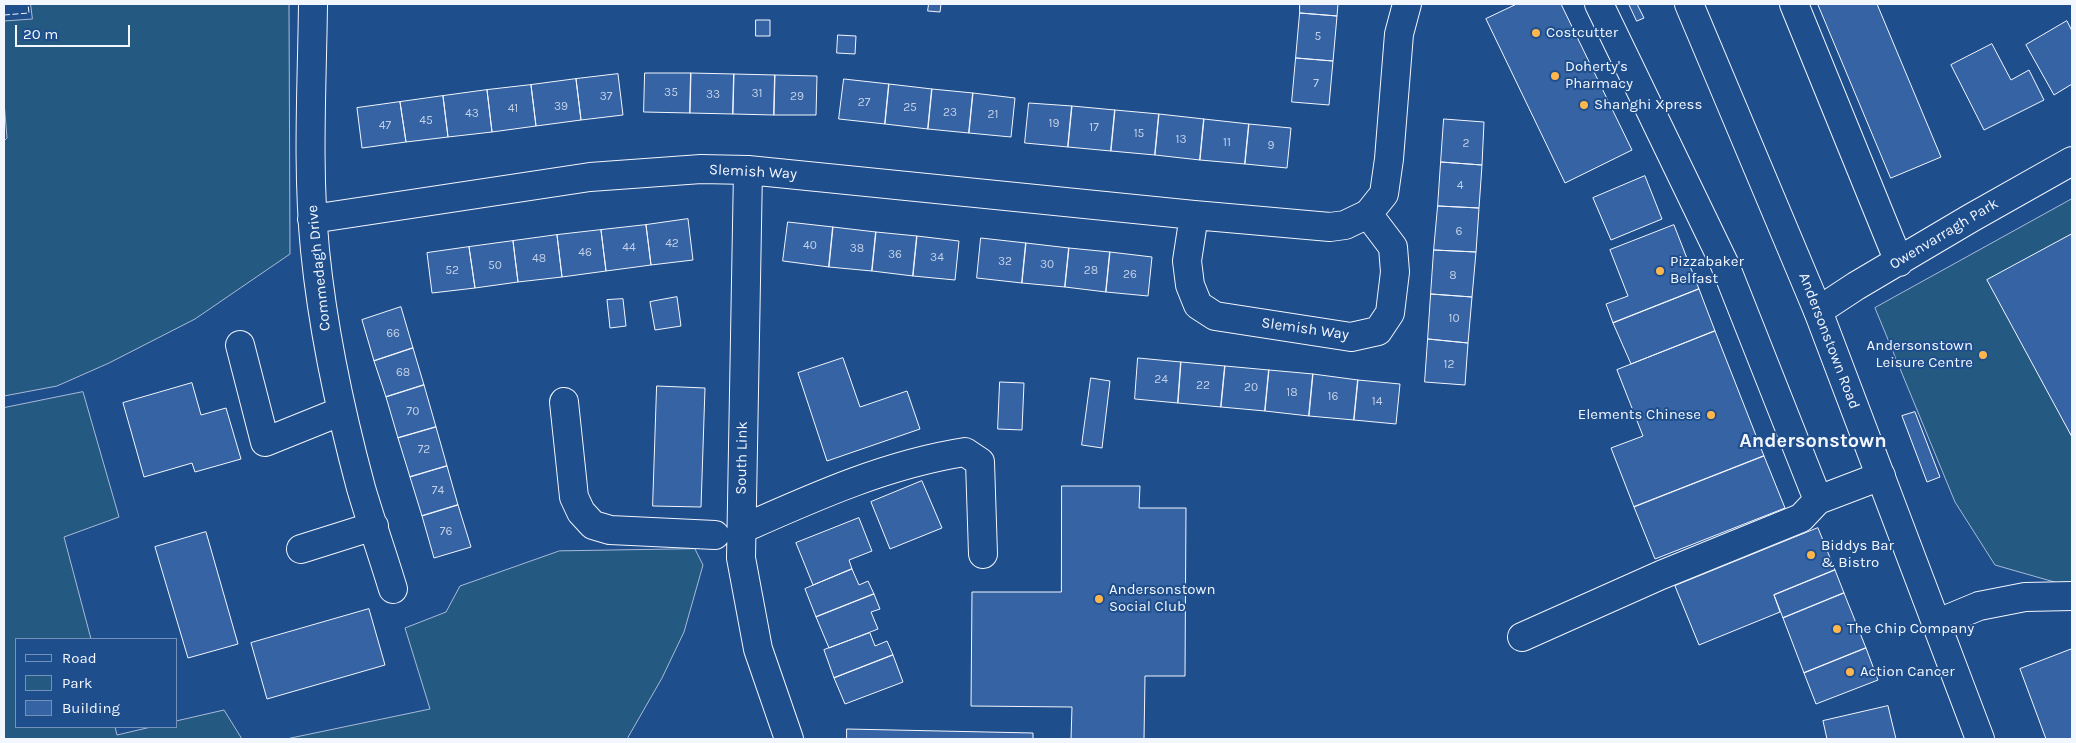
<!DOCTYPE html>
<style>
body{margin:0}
#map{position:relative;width:2076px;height:743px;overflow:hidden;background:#1f4e8c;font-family:Karla,sans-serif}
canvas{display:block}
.frame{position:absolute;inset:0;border:5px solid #f2f6ff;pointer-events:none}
.legend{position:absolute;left:15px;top:638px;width:162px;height:90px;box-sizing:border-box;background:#1f4e8c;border:1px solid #7391ba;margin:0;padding:6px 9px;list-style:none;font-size:15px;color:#f2f6ff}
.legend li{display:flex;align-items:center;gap:10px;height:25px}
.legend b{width:25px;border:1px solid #7391ba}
.scale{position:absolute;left:15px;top:25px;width:115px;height:22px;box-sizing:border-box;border:2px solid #f2f6ff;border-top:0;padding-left:6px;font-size:15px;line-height:18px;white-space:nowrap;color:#f2f6ff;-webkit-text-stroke:4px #1f4e8c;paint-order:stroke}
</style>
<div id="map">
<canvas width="2076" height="743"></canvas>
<div class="frame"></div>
<ul class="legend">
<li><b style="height:6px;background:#1f4e8c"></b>Road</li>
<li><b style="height:14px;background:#245a82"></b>Park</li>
<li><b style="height:14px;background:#3563a3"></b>Building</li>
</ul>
<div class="scale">20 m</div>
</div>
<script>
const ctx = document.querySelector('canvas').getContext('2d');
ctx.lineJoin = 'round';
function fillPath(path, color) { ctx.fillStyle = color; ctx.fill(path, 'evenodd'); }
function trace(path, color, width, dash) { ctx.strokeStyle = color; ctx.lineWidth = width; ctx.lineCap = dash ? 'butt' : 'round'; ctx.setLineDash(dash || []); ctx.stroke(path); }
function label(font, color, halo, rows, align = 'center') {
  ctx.font = font + ' Karla,sans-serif'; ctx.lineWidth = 4; ctx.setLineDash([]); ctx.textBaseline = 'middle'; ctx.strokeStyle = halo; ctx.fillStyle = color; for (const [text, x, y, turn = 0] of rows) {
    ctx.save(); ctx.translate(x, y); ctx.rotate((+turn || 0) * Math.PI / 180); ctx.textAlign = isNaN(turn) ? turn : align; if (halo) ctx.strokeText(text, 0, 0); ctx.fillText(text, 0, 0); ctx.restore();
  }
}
const green = new Path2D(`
 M31 4H289L290 254 195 319 109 363 57 386 4 396V141L7 138 4 102V21L32 19Z
 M2072 199V587L1995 565 1955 502 1875 308Z
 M83 392 119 517 64 537 91 639H16V727H115L117 735 151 727H176V721L224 710 242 739H4V408Z
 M695 549 703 565 684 632 662 678 627 739H286L430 709 405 628 446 612 460 586 559 551Z`);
const building = new Path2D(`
 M929 4H941L940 12 928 11Z
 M1300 4H1338L1337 16 1300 13Z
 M1517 4H1561L1632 150 1565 183 1486 19Z
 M1629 4H1637L1644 18 1637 21Z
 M1818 4H1877L1941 157 1891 178Z
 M1300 13 1337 16 1333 61 1296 58Z
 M756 20H770V36H756Z
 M2067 21 2072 31V84L2054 95 2026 45Z
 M838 35 856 36 855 54 837 53Z
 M1992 44 2011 80 2029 70 2044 100 1984 130 1951 65Z
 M1296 58 1333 61 1329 105 1292 102Z
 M645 73H691L690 113 644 112Z
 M691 73 734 74 733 114 690 113Z
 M618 74 623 115 581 120 576 79Z
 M734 74 775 75 774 115 733 114Z
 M775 75 817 76 816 115H774Z
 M576 79 581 120 536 126 531 85Z
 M844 79 889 84 885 124 839 119Z
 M889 84 932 89 928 129 885 124Z
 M531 85 536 126 492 132 487 90Z
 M932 89 973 93 969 133 928 129Z
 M487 90 492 132 448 137 443 96Z
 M973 93 1015 98 1011 137 969 133Z
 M443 96 448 137 406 142 400 102Z
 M400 102 406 142 362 148 357 108Z
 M1029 103 1072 106 1068 147 1025 143Z
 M1072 106 1115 110 1111 151 1068 147Z
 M1115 110 1159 114 1155 155 1111 151Z
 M1159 114 1204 119 1200 160 1155 155Z
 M1204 119 1249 124 1245 164 1200 160Z
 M1444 119 1484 122 1482 165 1441 162Z
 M1249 124 1291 128 1287 168 1245 164Z
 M1441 162 1482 165 1479 208 1438 206Z
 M1645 176 1662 219 1611 240 1593 198Z
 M1438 206 1479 208 1476 252 1434 250Z
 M688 219 693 260 651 265 646 225Z
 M788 222 833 227 829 267 783 261Z
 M646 225 651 265 606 271 601 230Z
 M1674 225 1699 289 1613 323 1606 304 1628 296 1610 250Z
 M833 227 876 232 872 271 829 267Z
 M601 230 606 271 562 277 557 235Z
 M876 232 917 236 913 276 872 271Z
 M2072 234V437L1987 280Z
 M557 235 562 277 518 282 513 241Z
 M917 236 959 241 955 280 913 276Z
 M981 238 1026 243 1022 283 977 278Z
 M513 241 518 282 475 288 469 247Z
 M1026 243 1069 248 1065 287 1022 283Z
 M469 247 475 288 432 293 427 253Z
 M1069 248 1110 252 1106 292 1065 287Z
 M1434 250 1476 252 1472 297 1431 294Z
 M1110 252 1152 257 1148 296 1106 292Z
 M1699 289 1715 331 1631 364 1613 323Z
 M1431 294 1472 297 1468 343 1428 339Z
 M677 297 681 326 655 330 650 302Z
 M623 299 626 326 610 328 607 300Z
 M401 307 413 348 374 361 362 320Z
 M1715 331 1764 456 1634 507 1611 448 1643 436 1617 370Z
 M1428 339 1468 343 1465 385 1425 382Z
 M413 348 424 385 386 397 374 361Z
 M843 358 860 407 907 391 920 429 827 461 798 373Z
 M1138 358 1181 362 1178 403 1135 399Z
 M1181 362 1225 366 1221 407 1178 403Z
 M1225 366 1269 370 1265 411 1221 407Z
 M1269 370 1313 374 1309 416 1265 411Z
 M1313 374 1358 380 1354 420 1309 416Z
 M1091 378 1110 381 1102 448 1082 445Z
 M1358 380 1400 384 1396 424 1354 420Z
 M1000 382 1024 383 1022 430 998 429Z
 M192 383 201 415 226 408 241 459 195 472 192 463 144 477 123 403Z
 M424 385 436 427 398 438 386 397Z
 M657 386 705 388 701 507 653 506Z
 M1915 412 1940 477 1927 482 1902 416Z
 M436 427 447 466 410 477 398 438Z
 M1764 456 1785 508 1655 559 1634 507Z
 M447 466 458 505 422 516 410 477Z
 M922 481 942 528 890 549 871 502Z
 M1062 486H1140L1139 508H1186L1185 676H1145L1144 739H1071L1072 707 971 706 972 592H1061Z
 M458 505 471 547 434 558 422 516Z
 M859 518 872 551 849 560 852 569 813 585 796 543Z
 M1818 528 1835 570 1774 595 1780 612 1699 645 1675 586Z
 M206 532 238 644 188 658 155 547Z
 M852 569 859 585 868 581 874 594 816 617 805 589Z
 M1835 570 1844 593 1783 618 1774 595Z
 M1844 593 1866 648 1804 673 1783 618Z
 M874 594 880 609 871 612 878 629 829 648 816 617Z
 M369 609 385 665 267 699 251 643Z
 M870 633 875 646 887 641 893 655 834 678 824 650Z
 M1866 648 1878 680 1816 704 1804 673Z
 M2072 649V739H2046L2020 669Z
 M893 655 903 682 845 704 834 678Z
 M1888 706 1896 739H1827L1823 721Z
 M847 729 1033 733V739H847Z`);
const minor = new Path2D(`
 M313 4C312 86 307 168 315 250 323 331 340 410 361 488 371 522 383 556 393 589
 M1599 4 1725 265 1818 500
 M1794 4 1899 262
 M748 170 741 558 758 649 789 739
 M1194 215 1187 261 1190 285 1198 305 1215 316 1351 337 1378 331 1390 313 1395 272 1393 247 1368 214
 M312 219 590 177 701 169 748 170 1194 215 1330 227 1345 225 1368 214 1384 194 1389 159 1399 34 1407 4
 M1818 311 1856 286 1971 218 2072 161
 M240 345 265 442 342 411
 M564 402 574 497 581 512 593 525 610 530 715 535
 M742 529C814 497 887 464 965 452L980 462 983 554
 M301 549 374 526
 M1938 623 1979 606 2025 597 2072 596
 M1522 637 1661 575 1801 518 1818 500 1881 476`);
const major = new Path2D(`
 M1689 4 1818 311 1980 739`);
const fence = new Path2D(`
 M4 15 29 13 28 4`);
const markers = [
 [1536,33,5,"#ffb74d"],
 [1555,76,5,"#ffb74d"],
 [1584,105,5,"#ffb74d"],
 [1660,271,5,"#ffb74d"],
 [1983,355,5,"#ffb74d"],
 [1711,415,5,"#ffb74d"],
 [1811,555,5,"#ffb74d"],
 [1099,599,5,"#ffb74d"],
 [1837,629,5,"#ffb74d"],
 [1850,672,5,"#ffb74d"]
];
const numberNames = [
 ["5",1318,37],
 ["7",1316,84],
 ["35",671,93],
 ["31",757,94],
 ["33",713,95],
 ["37",606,97],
 ["29",797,97],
 ["27",864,103],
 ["39",561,107],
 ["25",910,108],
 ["41",513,109],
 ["23",950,113],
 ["43",472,114],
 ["21",993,115],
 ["45",426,121],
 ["19",1054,124],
 ["47",385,126],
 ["17",1094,128],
 ["15",1139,134],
 ["13",1181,140],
 ["11",1227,143],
 ["2",1466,144],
 ["9",1271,146],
 ["4",1460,186],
 ["6",1459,232],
 ["42",672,244],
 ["40",810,246],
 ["44",629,248],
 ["38",857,249],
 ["46",585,253],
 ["36",895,255],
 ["34",937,258],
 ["48",539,259],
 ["32",1005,262],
 ["30",1047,265],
 ["50",495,266],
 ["52",452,271],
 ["28",1091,271],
 ["26",1130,275],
 ["8",1453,276],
 ["10",1454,319],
 ["66",393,334],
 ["12",1449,365],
 ["68",403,373],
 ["24",1161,380],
 ["22",1203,386],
 ["20",1251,388],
 ["18",1292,393],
 ["16",1333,397],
 ["14",1377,402],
 ["70",413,412],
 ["72",424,450],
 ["74",438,491],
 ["76",446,532]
];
const poiNames = [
 ["Costcutter",1546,33],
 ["Doherty's",1565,67],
 ["Pharmacy",1565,84],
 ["Shanghi Xpress",1594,105],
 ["Pizzabaker",1670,262],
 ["Belfast",1670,279],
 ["Andersonstown",1973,346,"right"],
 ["Leisure Centre",1973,363,"right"],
 ["Elements Chinese",1701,415,"right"],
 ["Biddys Bar",1821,546],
 ["& Bistro",1821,563],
 ["Andersonstown",1109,590],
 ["Social Club",1109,607],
 ["The Chip Company",1847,629],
 ["Action Cancer",1860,672]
];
const streetNames = [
 ["Slemish Way",753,172,3],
 ["Owenvarragh Park",1944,234,-31],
 ["Commedagh Drive",319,268,-96],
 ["Slemish Way",1305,329,8],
 ["Andersonstown Road",1829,341,69],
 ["South Link",742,458,-89]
];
const districtNames = [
 ["Andersonstown",1813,441]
];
fillPath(green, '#245a82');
trace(green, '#a8bbd7', 1);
fillPath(building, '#3563a3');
trace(building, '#f2f6ff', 1);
trace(minor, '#f2f6ff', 30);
trace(major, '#f2f6ff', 30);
trace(minor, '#1f4e8c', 28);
trace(major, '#1f4e8c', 28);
trace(fence, '#f2f6ff', 1, [6, 2.5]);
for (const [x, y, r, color] of markers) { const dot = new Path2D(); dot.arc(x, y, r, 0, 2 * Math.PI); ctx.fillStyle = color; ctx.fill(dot); trace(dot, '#1f4e8c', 2); }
label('12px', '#c3d1e8', null, numberNames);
label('15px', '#f2f6ff', '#1f4e8c', poiNames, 'left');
label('15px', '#f2f6ff', '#1f4e8c', streetNames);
label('bold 20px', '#f2f6ff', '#1f4e8c', districtNames);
</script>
